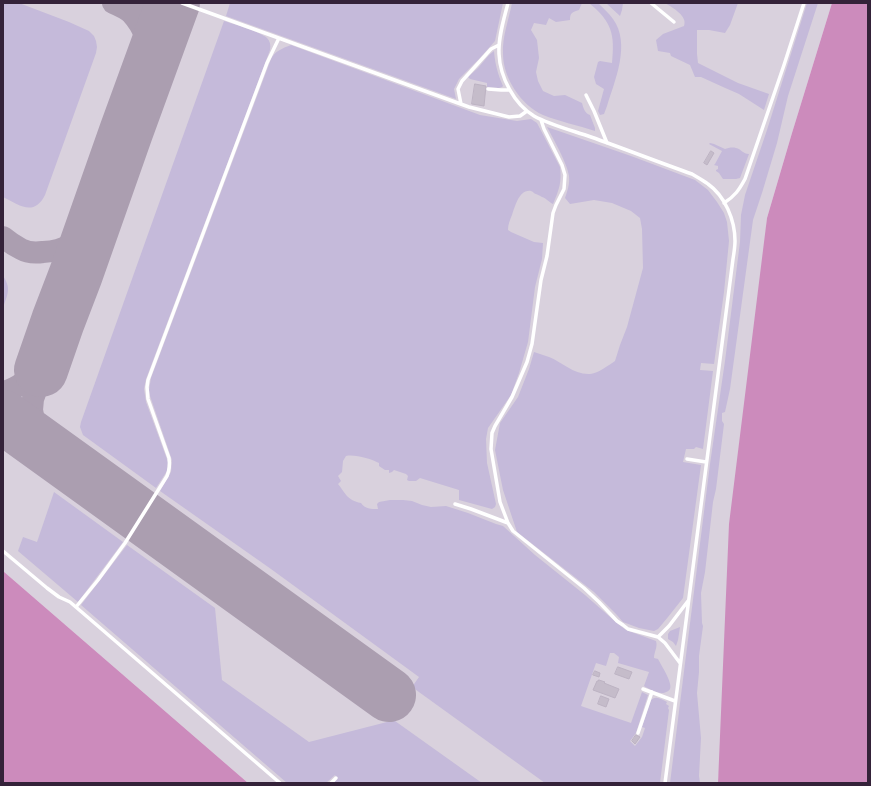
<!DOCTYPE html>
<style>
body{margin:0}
#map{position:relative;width:871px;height:786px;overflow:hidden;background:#e6e0ea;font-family:"Nunito Sans",sans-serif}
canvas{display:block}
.frame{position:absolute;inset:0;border:4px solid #342239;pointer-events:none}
</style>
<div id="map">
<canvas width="871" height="786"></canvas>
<div class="frame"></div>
</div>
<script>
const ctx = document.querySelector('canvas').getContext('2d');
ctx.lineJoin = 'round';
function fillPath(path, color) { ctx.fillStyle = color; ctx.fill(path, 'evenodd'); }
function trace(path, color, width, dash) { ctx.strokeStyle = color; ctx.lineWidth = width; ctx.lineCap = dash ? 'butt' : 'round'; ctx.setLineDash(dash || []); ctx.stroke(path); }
const built = new Path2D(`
 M3 3H832L792 133 767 218 718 783H248L3 571Z`);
const green = new Path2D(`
 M3 3H19L69 22 89 31 94 36 96 41 97 47 96 53 45 195C34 217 19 205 3 197Z
 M230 3H503L495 41 479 59 459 79 454 89 456 99 226 16Z
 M512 3H582L579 10C572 12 570 13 570 20L556 22 549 18 546 25 534 23 531 30 537 40 539 58 536 72 538 81 543 91 554 96 565 95 582 103C583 107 585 114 590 115L595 128V131C578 125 560 122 543 115 521 105 503 78 503 54 502 37 509 19 512 3Z
 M589 3H598C603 8 609 13 613 19 631 44 615 80 607 106L604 114 600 115 598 111 604 89 596 84 594 77 598 62 600 61 612 63C615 34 612 22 589 3Z
 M606 3H623L622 10 620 16Z
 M665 3H738L730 25 725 33 709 30H697V54L698 63 738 83 769 94 764 110 739 94 723 87 701 77H695L690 65 671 56 670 53 658 51 656 40 663 34 684 26C688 16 673 8 665 3Z
 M807 3H818L788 96 777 143 762 193 753 220 730 389 725 412 722 413V421L724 424 716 489 713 502 705 572 701 593 702 623 703 626 699 656V672L697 693 701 738 699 776 700 783H670L710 464 725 361 740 242 741 215 745 195 767 130Z
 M224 21C233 24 261 32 267 38 270 41 271 45 270 50L146 379 144 389 146 402 168 462 167 471 156 488 83 435 80 427 81 422Z
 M291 45 480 115 517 121 531 119 537 123 560 167C562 182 559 190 553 204 549 202 546 198 542 197 537 194 542 197 536 194 533 193 534 192 531 191 519 189 515 207 512 215 510 220 508 224 508 230L511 232 534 242 543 243 542 259 535 287 528 342 519 373 511 395 488 428 486 439 487 463 496 504 495 507 492 509 459 500V490L420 478 416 481H409L407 480 408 476 406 474 394 470 392 472 389 473V470H385L379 466V463C371 459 355 454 346 456L343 461 342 472 338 476 341 481 338 484C346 494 347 500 361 503 365 509 371 509 378 509L377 504 379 502 390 500H403L412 501 422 505 431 507 446 506 468 513 496 524 503 526 535 555 585 595 618 624 626 630 656 641C658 647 654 652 654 658L658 659C661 665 673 683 670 689 669 691 665 693 662 693 656 693 649 689 644 686L649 672 618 663 619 657 614 653H610L606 666 596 663 581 706 631 723 642 692 648 695 636 733 630 741 635 746 642 737 645 728 642 727 651 700C656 695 661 699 667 702L666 704 669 706 668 708 669 710 660 783H545L412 687 419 677 271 569 160 491 171 472 172 460 150 396 149 390 151 378 271 59C275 51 283 48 291 45Z
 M494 51C495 64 498 75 503 86L502 87 499 88 487 87V83L470 79 468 77 478 68 489 55Z
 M547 127 631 156 695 180 708 190 717 202 724 213 727 222 729 241 724 292 714 364 701 363 700 370 713 371 703 449 696 447 694 449H686L683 462 701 465 683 598 668 617 658 629 654 631 639 628 623 622 616 614 594 592 517 532 503 490 495 450 500 423 518 397 529 369 534 352C539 354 544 355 549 357 562 362 574 375 590 374 597 374 609 365 615 361L620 345 627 327 643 268 642 229 640 218 631 211 612 203 594 200 570 204 565 198C567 192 570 184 569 176 568 165 553 138 547 127Z
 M710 143 714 144 725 149C728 148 732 147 736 148 741 149 743 154 749 154L740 178 736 179H723L719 173 716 171V170L718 169V166L714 165 715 164 722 151 709 144Z
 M3 276C12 289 7 295 3 308Z
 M54 492 123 542 78 602 18 551 23 537 37 542Z
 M127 545 215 608 222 680 309 742 387 722 395 721 482 783H333L337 778 335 775 326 783H287L81 605Z
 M680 627 678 640 676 646 673 642 668 639V634L670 631Z`);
const water = new Path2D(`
 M832 3H868V783H718L729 524 767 218 792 133Z
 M3 571 248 783H3Z`);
const taxiway = new Path2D(`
 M113 3C120 6 127 9 132 14 142 25 151 44 149 59 147 69 143 79 140 88 135 101 131 113 126 126V132
 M115 3C128 7 136 6 149 3
 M3 237C9 242 15 246 21 249 28 253 36 253 43 252 67 251 78 242 91 222L117 151 123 140
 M62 309 60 322 33 399 32 410 34 421 38 432 50 448 118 500
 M56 322 68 288 76 274
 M3 392C20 388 31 378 40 363`);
const runway = new Path2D(`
 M41 370 58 321 76 274 126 132 173 3
 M3 417 389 695`);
const building = new Path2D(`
 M475 84 486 86 484 106 472 104Z
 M711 151 714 153 707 165 704 163Z
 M618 667 632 672 629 679 615 674Z
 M595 671 600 673 599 677 593 675Z
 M599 680 605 682 604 683 619 689 615 698 593 690 597 681H598Z
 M601 696 609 699 606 707 598 704Z
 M636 735 640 737 635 744 632 741Z`);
const lane = new Path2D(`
 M182 3 469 107 509 117 520 116 527 111
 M508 3C504 19 498 37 499 54 500 77 514 104 534 116 550 125 574 131 591 137 625 149 658 162 692 174 697 177 703 180 708 184 725 196 735 220 735 241 735 247 734 253 733 259L665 783
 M651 3 674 22
 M488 89 501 90H510
 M586 95 594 111 607 143
 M461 104 458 89 462 81 491 49 499 45
 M541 120 544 129 562 165 565 175 564 189 556 205 553 213 547 256 541 280 532 344 527 362 512 397 495 426 492 433 491 449 500 502 508 523 513 531 584 588 599 602 617 621 623 625 628 629 658 637 665 643 680 663
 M724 203C735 196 739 190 745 179L784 65 804 3
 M687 459 706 462
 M455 504 471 509 508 523
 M3 551 47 588 59 597 70 602 84 614 280 783
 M76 607 98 580 125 543 167 476C170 469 170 465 169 458L148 399 147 387 148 380 267 63 279 38
 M658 637 669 626 688 601
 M643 689 675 701
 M638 733 652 692
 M331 783 336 778`);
fillPath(built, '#d9d1dd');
fillPath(green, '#c5bada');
fillPath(water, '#cc8bbc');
trace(taxiway, '#ab9eb0', 22);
trace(runway, '#ab9eb0', 54);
fillPath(building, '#c5bcca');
trace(building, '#bdb3c3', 1);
trace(lane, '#fff', 3.5);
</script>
